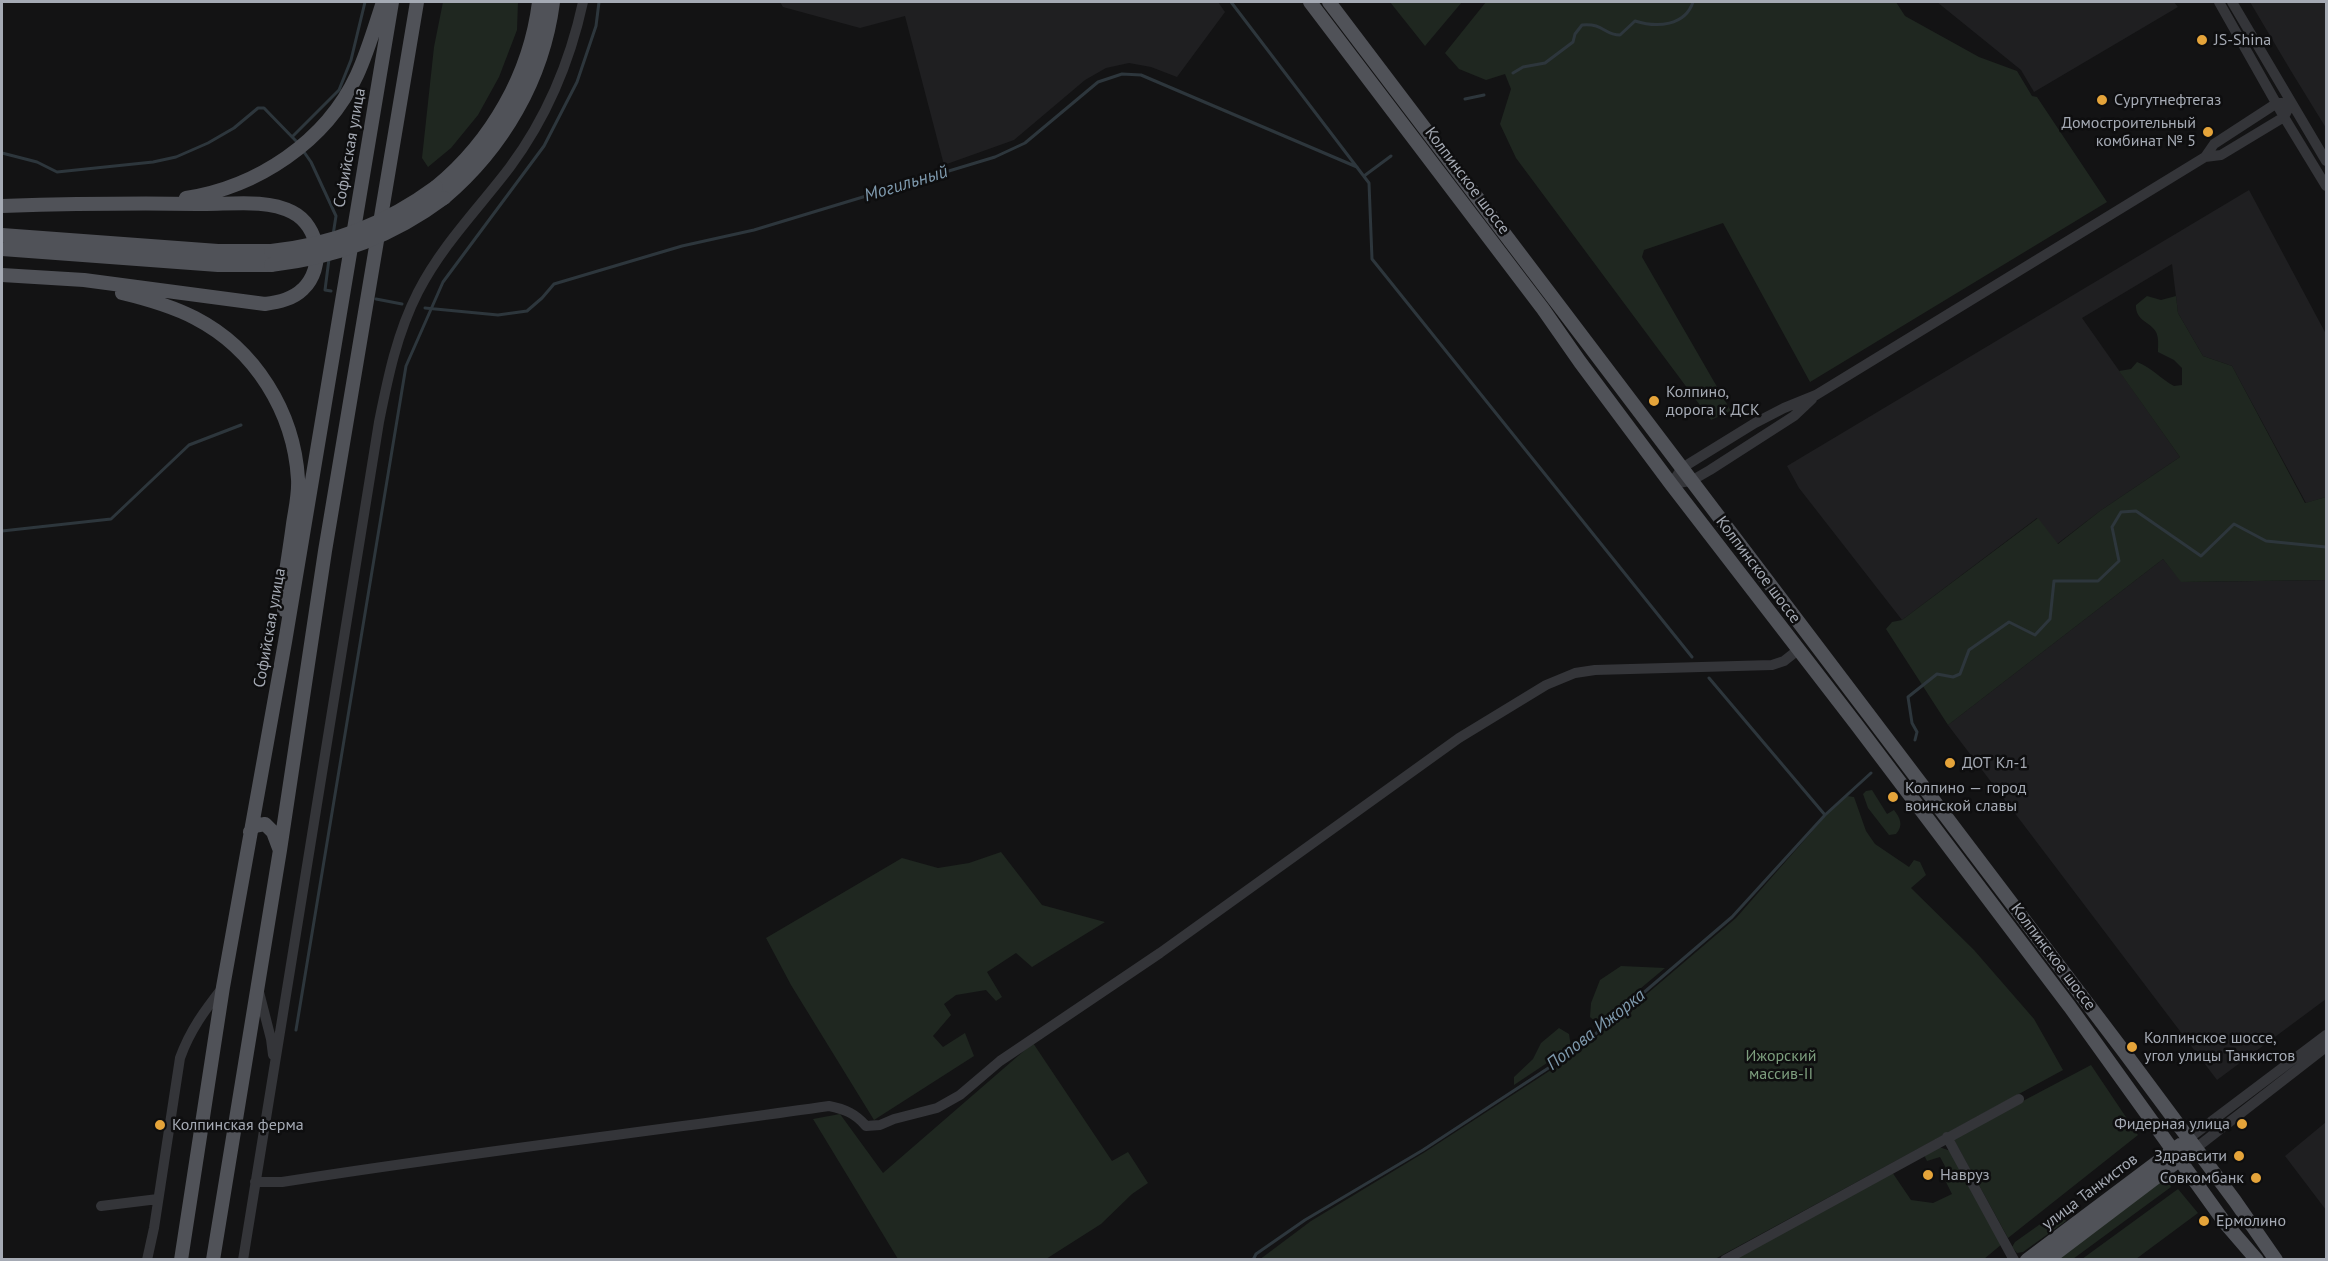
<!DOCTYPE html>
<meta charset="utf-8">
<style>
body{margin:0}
#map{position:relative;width:2328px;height:1261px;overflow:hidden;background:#131314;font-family:"PT Sans",sans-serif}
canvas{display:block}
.frame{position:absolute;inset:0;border:3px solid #a5aab4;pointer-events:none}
</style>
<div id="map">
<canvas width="2328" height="1261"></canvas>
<div class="frame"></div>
</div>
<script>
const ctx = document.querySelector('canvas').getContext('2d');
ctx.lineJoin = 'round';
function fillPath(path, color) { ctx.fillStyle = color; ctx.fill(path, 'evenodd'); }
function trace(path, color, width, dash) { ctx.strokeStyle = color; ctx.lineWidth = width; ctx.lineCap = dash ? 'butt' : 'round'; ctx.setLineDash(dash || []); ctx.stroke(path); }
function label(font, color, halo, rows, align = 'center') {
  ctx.font = font + ' "PT Sans",sans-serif'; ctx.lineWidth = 5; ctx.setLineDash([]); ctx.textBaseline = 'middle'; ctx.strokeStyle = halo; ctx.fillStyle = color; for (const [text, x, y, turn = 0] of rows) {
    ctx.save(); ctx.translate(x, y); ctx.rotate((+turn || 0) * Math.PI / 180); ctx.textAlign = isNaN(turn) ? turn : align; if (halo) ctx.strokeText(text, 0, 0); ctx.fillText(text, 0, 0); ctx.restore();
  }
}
const built = new Path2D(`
 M780 2H1218L1225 12 1177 77 1151 67 1129 63 1106 68 1085 80 1014 140 944 165 905 16 860 28 783 7Z
 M1937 2H2174L2178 7 2034 92 2021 70Z
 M2250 2H2326V128L2291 71Z
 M2249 190 2326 334V497L2306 503 2232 366 2203 356 2178 313 2172 264 2082 318 2180 457 2100 511 2057 544 2037 518 1902 620 1799 488 1787 466Z
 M2163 559 2182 582 2326 580V999L2217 1080 1948 725Z
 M2326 1122V1210L2285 1156Z`);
const green = new Path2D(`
 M443 2H518L517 30 499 77 478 115 451 148 428 167 422 158 434 47Z
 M1390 2H1462L1425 46Z
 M1486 2H1896L1905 16 1979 57 2017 71 2032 96 2037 97 2107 202 1810 382 1723 223 1644 250 1642 257 1731 411 1711 420 1516 158 1500 124 1511 89 1505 74 1486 80 1459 69 1445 53Z
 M2147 296 2161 300 2176 296 2178 313 2203 356 2232 366 2305 503 2326 497V580L2181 582 2163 559 1948 725 1886 629 1892 622 1902 620 2038 518 2058 544 2100 511 2180 457 2119 371 2131 369 2137 362C2151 367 2161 379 2174 386L2182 385V368L2174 360 2158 352C2158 345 2159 338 2156 332 2151 322 2135 321 2136 305Z
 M1872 790 1887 814 1894 810C1900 818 1904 825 1896 834L1889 835 1868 808 1863 794 1866 791Z
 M1847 796 1854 797 1866 831 1875 844 1909 867 1914 860 1920 862 1926 875 1911 888 1974 950 2034 1019 2063 1070 1715 1259 1259 1260 1311 1221 1425 1152 1580 1051 1736 918 1829 812Z
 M1001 852 1042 905 1105 922 1032 967 1016 953 987 972 1002 997 996 1001 986 990 956 995 944 1004 951 1015 933 1036 943 1047 965 1033 974 1056 874 1120 791 985 766 938 902 858 938 868 969 863Z
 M1621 966 1665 968 1598 1024 1590 1017 1591 1003 1600 980Z
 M1559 1028 1569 1034 1571 1047 1514 1085V1077L1533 1059 1541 1043Z
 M1033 1043 1112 1161 1128 1152 1148 1183 1132 1194 1101 1224 1046 1259H898L813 1119 840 1114 883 1173Z
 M2091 1065 2138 1135 2008 1238 1953 1138Z
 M1936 1146 1951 1151 2002 1244 1984 1259 1730 1260 1892 1172 1911 1200 1933 1203 1952 1194 1946 1182 1952 1179 1940 1157 1927 1161 1923 1153Z
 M2167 1177 2171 1187 2073 1259 2055 1260Z
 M2178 1189 2198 1213 2136 1259H2082Z
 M2060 1210 2066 1221 2023 1252 2017 1253 2012 1247 2015 1242Z`);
const stream = new Path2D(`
 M1231 2 1369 183 1372 259 1692 657
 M1513 73 1523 67 1545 63 1573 42 1575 34 1582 25C1604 23 1604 35 1620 35L1635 21C1657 28 1685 26 1693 2
 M1465 99 1484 95
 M292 137 339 90 351 60 365 2
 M304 152 311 162 336 216 333 235
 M2 153 37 162 57 172 153 162 176 157 208 143 234 128 258 108H264L297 142
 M1364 176 1391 156
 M329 259 325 290 331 291
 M376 299 402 304
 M425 308 498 315 527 311 542 298 554 284 682 246 754 230 995 157 1025 143 1098 82 1122 74 1141 75 1357 167
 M2 531 111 519 189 445 241 425
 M1709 678 1825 815
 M1915 740 1917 732 1912 723 1908 697 1937 674 1953 677 1960 674 1969 650 2009 622 2035 635 2050 619 2054 581H2098L2119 561 2112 527 2121 512 2136 511 2201 556 2234 524 2266 541 2326 547
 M296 1030 406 366 443 282 544 146 577 82 596 26 599 2
 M1253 1260 1256 1254 1305 1220 1423 1150 1579 1048 1732 917 1825 815 1871 773`);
const minor = new Path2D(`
 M2219 2 2284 117 2326 186
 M2232 2 2326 161
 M2205 157 2214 144 2277 103H2282
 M1671 484 1682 468 1755 423 1784 408 1816 395 2205 157 2221 155 2284 117 2291 103
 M1671 484 1691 481 1710 470 1794 416 1812 399
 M259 992 271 1039 273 1055
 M1947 1137 2014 1260
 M2188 1139 2326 1035
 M2196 1148 2326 1047
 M255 1182H282C464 1153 647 1132 829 1106 845 1109 856 1114 866 1126L880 1125 894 1119 937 1108 960 1095 1000 1061 1160 953 1459 738 1546 685 1575 673 1595 670 1772 665 1784 661 1798 650
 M101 1206 158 1199
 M147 1260 154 1228 180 1058C190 1030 205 1010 223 987
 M243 1260 379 422C388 377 397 333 418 292 442 245 479 208 510 167 547 117 570 62 583 2
 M1725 1260 2019 1099`);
const major = new Path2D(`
 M1310 2 1543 309 1580 362 1671 484 1856 724 2070 1007 2225 1223 2257 1260
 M1329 2 2125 1053 2235 1201 2276 1260
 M436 187C492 141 530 74 539 2
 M186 198C257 187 326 142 357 75 368 51 375 26 383 2
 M444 198C503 148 543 79 553 2
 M2 206C67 204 132 203 197 204 227 205 265 198 292 212 320 226 325 268 303 289 293 299 279 302 265 304L84 280 2 275
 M2 235 218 251H271
 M2 249 218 265H271
 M122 293C147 299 172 306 195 318 255 349 294 412 298 479 299 494 295 510 293 524 290 547 286 570 283 592L284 610
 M250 832 254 826 265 824 273 832 279 848
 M181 1260 223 987 285 642 392 2
 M213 1260 280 850 325 551 417 2
 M2027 1260 2180 1145
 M2047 1260 2187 1154`);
const majorBridge = new Path2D(`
 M271 251C332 245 386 224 436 187
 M271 265C336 258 392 237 444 198`);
const markers = [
 [2202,40,6,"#e5a43a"],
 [2102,100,6,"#e5a43a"],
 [2208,132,6,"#e5a43a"],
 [1654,401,6,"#e5a43a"],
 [1950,763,6,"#e5a43a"],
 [1893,797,6,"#e5a43a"],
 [2132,1047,6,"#e5a43a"],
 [2242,1124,6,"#e5a43a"],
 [160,1125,6,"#e5a43a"],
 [2239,1156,6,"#e5a43a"],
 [1928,1175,6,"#e5a43a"],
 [2256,1178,6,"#e5a43a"],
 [2204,1221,6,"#e5a43a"]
];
const poiNames = [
 ["JS-Shina",2214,40],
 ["Сургутнефтегаз",2114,100],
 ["Домостроительный",2196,123,"right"],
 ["комбинат № 5",2196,141,"right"],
 ["Колпино,",1666,392],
 ["дорога к ДСК",1666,410],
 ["ДОТ Кл-1",1962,763],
 ["Колпино — город",1905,788],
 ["воинской славы",1905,806],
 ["Колпинское шоссе,",2144,1038],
 ["угол улицы Танкистов",2144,1056],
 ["Фидерная улица",2230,1124,"right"],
 ["Колпинская ферма",172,1125],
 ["Здравсити",2227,1156,"right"],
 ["Навруз",1940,1175],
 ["Совкомбанк",2244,1178,"right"],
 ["Ермолино",2216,1221]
];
const streetNames = [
 ["Софийская улица",350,148,-80],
 ["Колпинское шоссе",1467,181,53],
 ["Колпинское шоссе",1758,570,53],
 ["Софийская улица",270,628,-80],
 ["Колпинское шоссе",2053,957,53],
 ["улица Танкистов",2090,1192,-37]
];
const parkNames = [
 ["Ижорский",1781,1056],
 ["массив-II",1781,1074]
];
const waterNames = [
 ["Могильный",906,184,-17],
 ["Попова Ижорка",1596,1030,-38]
];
fillPath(built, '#1f1f21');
fillPath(green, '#1f2720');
trace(stream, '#2d363c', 3);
trace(minor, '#343539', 10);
trace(major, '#505258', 14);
trace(majorBridge, '#505258', 14);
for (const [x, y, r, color] of markers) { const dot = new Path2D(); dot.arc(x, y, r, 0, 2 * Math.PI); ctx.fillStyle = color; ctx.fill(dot); trace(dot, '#0e0e0f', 2); }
label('16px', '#a5aab4', '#0e0e0f', poiNames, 'left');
label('16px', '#a5aab4', '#0e0e0f', streetNames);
label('16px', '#7d9e7e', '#0e0e0f', parkNames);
label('italic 18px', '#7e99ad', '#0e0e0f', waterNames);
</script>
